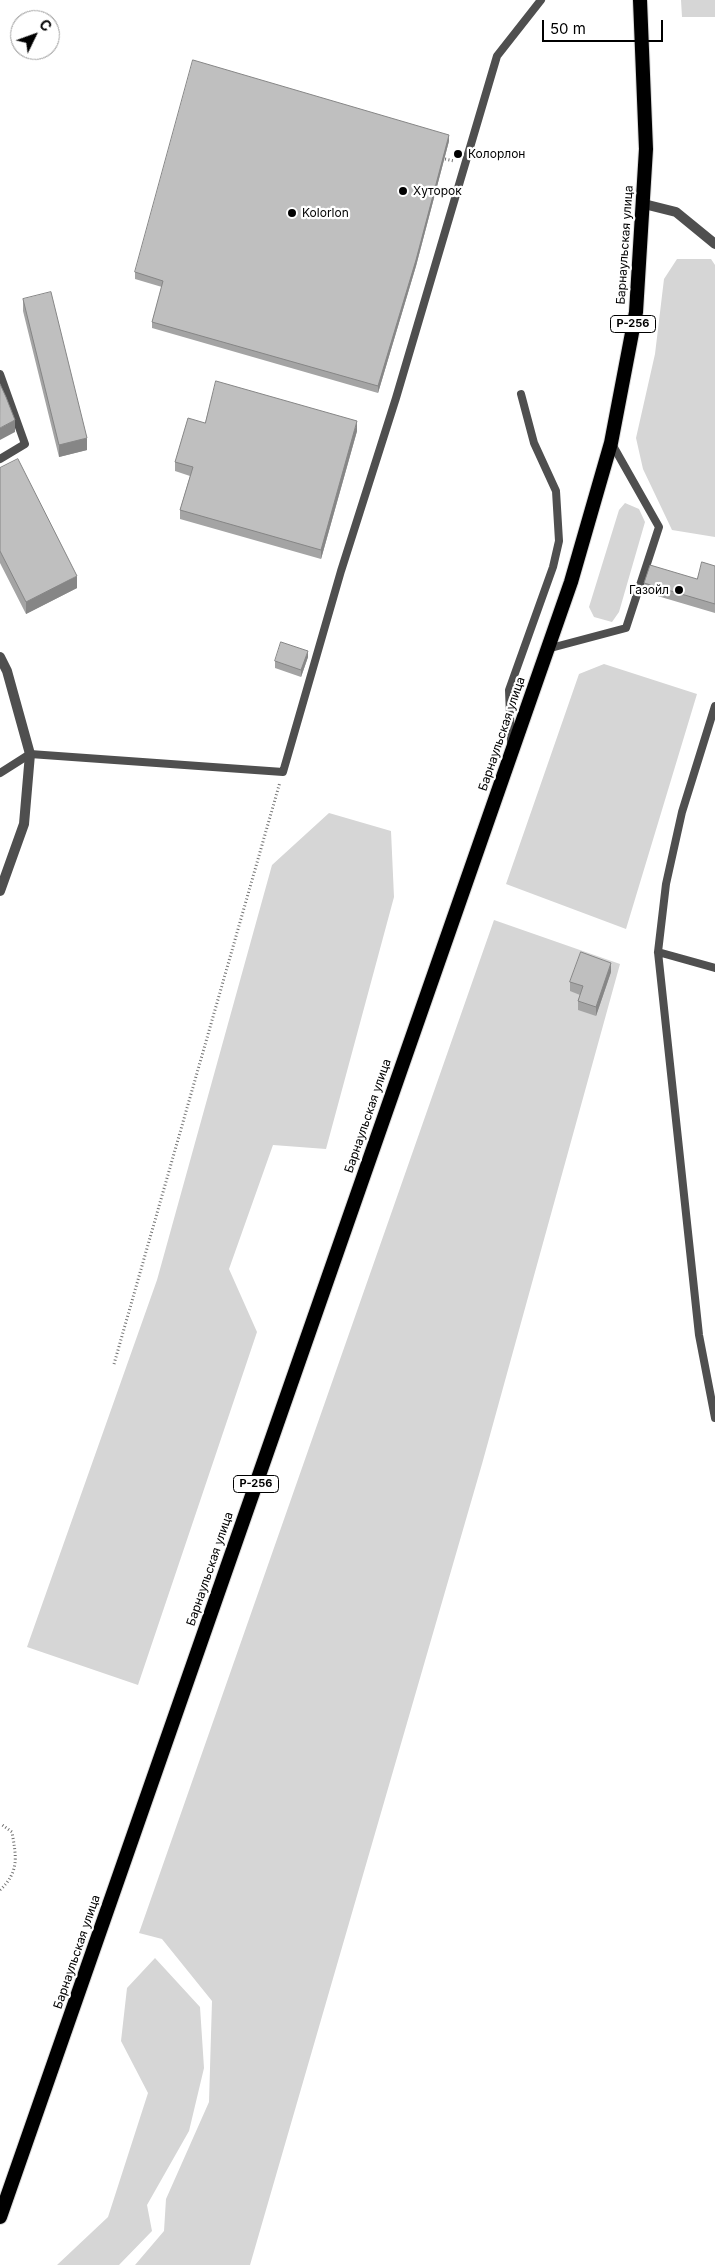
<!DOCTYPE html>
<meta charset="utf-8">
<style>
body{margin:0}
#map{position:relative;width:715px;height:2265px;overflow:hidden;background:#fff;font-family:Inter,sans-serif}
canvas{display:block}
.north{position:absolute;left:10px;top:10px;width:50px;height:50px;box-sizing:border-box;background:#fff;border:1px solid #999;border-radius:50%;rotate:48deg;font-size:14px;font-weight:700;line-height:20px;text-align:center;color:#000}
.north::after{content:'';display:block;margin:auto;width:18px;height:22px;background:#000;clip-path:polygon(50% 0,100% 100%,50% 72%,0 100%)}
.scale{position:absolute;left:542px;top:20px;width:121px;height:22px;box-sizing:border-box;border:2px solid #000;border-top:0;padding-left:6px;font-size:15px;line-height:18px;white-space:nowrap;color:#000;-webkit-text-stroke:4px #fff;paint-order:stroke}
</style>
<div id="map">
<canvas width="715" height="2265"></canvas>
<div class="north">С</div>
<div class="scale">50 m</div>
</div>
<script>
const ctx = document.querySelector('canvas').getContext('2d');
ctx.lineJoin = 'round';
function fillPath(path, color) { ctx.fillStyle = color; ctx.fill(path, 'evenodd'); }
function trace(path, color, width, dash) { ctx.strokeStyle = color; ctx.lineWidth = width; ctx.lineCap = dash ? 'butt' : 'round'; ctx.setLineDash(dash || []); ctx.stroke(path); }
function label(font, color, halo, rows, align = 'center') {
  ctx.font = font + ' Inter,sans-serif'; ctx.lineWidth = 4.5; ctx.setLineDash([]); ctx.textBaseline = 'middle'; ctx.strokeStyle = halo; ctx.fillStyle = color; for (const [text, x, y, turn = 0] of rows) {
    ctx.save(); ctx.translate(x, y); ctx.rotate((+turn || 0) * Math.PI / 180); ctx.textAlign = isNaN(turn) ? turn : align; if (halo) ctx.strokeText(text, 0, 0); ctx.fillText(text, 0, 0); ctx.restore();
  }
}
const green = new Path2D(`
 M681 0H715V17H682Z
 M677 259H711L715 265V537L672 530 643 469 636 438 655 354 664 279Z
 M625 503 639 509 645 522 619 612 612 622 594 617 589 607 619 510Z
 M604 664 697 694 626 929 506 884 579 674Z
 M329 813 391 831 394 897 326 1149 273 1145 229 1269 257 1332 138 1685 27 1647 157 1280 272 865Z
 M494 920 620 964 482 1464 250 2265H135L164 2231 166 2199 209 2102 212 2001 162 1939 139 1933Z
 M155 1958 200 2007 204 2068 189 2131 147 2205 152 2231 119 2265H57L108 2217 148 2093 121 2041 127 1988Z`);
const path = new Path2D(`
 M445 159 454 161
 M114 1364 280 782
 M0 1890C20 1871 16 1856 12 1832L1 1824`);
const service = new Path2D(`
 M0 374 25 444 0 459
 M547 649 626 628 659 527 612 444
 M715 706 682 812 666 884 658 952 699 1335 715 1418
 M511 742 509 690 553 567 559 541 556 491 534 443 521 394
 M0 773 30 754 283 772 341 571 396 398 497 56 541 0
 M658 952 715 968`);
const minor = new Path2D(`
 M644 204 676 212 715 244
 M0 657 7 671 30 754 24 824 0 891`);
const trunk = new Path2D(`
 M0 2217 571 582 611 443 636 312 646 149 640 0`);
const wall = new Path2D(`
 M449 141 416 266 378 393 152 328V322L162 287 135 279V272Z
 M23 299 87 450 59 457 23 311Z
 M205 423 357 431 321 559 180 519V510L190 476 175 471V462Z
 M0 468 77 588 26 614 0 563Z
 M715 566V613L644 592V583L697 579Z
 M308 657 301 677 275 668V661Z
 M611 972 596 1016 578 1010V1001L580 995 570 991V982Z`);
const shadedWall = new Path2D(`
 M449 135V141L416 266 378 393V386Z
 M15 420V432L0 440V428Z
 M357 421V431L321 559V550Z
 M87 438V450L59 457V445Z
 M77 576V588L26 614V602Z
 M308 651V657L301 677V670Z
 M611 963V972L596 1016V1007Z`);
const building = new Path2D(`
 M193 60 449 135 416 260 378 386 152 322 163 281 135 272Z
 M51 292 87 438 59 445 23 299Z
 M216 381 357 421 321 550 180 510 193 467 175 462 188 418 205 423Z
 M0 384 6 397 15 420 0 428Z
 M18 459 77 576 26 602 0 551V468Z
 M702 562 715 566V604L644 583 650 565 697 579Z
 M281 642 308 651 301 670 275 661Z
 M581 952 611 963 596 1007 578 1001 583 986 570 982Z`);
const markers = [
 [458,154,5,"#000"],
 [403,191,5,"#000"],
 [292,213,5,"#000"],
 [679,590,5,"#000"]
];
const shields = [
 [633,324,45],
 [256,1484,45]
];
const shieldNames = [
 ["Р-256",633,324],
 ["Р-256",256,1484]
];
const poiNames = [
 ["Колорлон",468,154],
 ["Хуторок",413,191],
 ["Kolorlon",302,213],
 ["Газойл",669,590,"right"]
];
const streetNames = [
 ["Барнаульская улица",625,245,-86],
 ["Барнаульская улица",502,734,-71],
 ["Барнаульская улица",368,1116,-71],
 ["Барнаульская улица",210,1569,-71],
 ["Барнаульская улица",77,1952,-71]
];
fillPath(green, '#d6d6d6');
trace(trunk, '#dbdbdb', 16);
trace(path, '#717171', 3, [1, 2.5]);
trace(service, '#4f4f4f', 8);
trace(minor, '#4f4f4f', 10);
trace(trunk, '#000', 14);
fillPath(wall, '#a4a4a4');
fillPath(shadedWall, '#868686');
fillPath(building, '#bfbfbf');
trace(building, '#868686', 1);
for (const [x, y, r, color] of markers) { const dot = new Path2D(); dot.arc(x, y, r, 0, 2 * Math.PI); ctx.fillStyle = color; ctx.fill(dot); trace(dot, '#fff', 2); }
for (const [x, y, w] of shields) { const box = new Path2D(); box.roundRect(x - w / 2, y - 8.5, w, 17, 4); ctx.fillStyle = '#fff'; ctx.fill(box); trace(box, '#000', 1); }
label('bold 11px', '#000', null, shieldNames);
label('12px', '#000', '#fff', poiNames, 'left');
label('12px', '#000', '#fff', streetNames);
</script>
